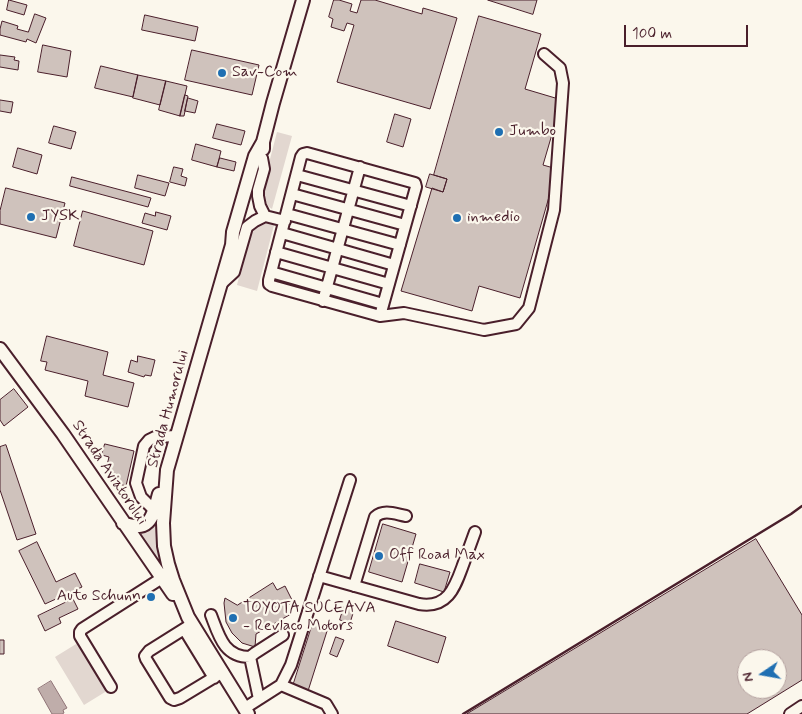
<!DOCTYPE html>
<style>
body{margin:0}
#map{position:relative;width:802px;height:714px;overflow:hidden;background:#fbf7ec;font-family:Mynerve,sans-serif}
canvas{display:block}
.north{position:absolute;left:737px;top:649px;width:50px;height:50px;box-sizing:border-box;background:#fbf7ec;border:1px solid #b4a19f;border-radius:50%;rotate:258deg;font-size:14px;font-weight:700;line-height:20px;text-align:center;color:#4a1f2b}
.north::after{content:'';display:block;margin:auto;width:18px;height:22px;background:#1f6fb2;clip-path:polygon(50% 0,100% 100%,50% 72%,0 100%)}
.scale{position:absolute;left:624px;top:25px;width:124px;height:22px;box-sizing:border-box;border:2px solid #4a1f2b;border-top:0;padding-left:6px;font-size:15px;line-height:18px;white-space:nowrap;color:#4a1f2b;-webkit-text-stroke:4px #fbf7ec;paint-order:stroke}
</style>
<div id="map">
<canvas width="802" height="714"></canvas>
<div class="north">N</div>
<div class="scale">100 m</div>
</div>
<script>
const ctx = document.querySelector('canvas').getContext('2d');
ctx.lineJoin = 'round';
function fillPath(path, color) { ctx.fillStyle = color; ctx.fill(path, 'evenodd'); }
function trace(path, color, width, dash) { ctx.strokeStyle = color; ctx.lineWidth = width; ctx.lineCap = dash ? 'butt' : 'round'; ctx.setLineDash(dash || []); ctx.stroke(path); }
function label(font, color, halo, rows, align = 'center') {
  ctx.font = font + ' Mynerve,sans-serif'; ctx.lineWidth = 4.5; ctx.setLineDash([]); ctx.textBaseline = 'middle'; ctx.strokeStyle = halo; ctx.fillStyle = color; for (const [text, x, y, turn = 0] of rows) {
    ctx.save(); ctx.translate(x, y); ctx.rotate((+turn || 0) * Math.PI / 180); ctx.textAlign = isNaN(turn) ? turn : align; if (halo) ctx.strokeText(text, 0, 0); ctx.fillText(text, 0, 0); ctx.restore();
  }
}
const green = new Path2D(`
 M277 132 292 136 272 209 269 207 261 194Z
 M269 222 274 225 257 291 237 285 251 229 262 223Z
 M159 517 169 579 133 533C147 536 152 530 159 517Z
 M81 641 110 689 84 705 55 657Z`);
const water = new Path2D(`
 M51 681 67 708 63 710 64 713 62 714H52L38 689Z`);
const building = new Path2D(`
 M9 0 27 5 24 15 7 10Z
 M334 0H339L352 4 350 11 357 13 361 0H375L422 14 423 8 457 18 430 109 337 82 354 25 347 23 344 31 331 27 333 19 329 17Z
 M488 0H537L533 14Z
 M35 14 46 18 36 43 27 39 26 42 0 35V29L2 21 18 26 17 29 28 32Z
 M145 15 198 27 195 41 142 30Z
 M479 16 541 34 525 89 562 100 543 165 557 169 520 298 479 286 472 311 401 291 432 188 443 192 447 179 434 175Z
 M43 45 71 51 67 77 38 72Z
 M192 50 259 65 252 95 185 80Z
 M0 55 15 57 14 60 19 61 18 70 0 67Z
 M101 66 138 75 133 97 95 88Z
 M138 75 166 81 160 105 133 98Z
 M166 81 187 86 180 116 159 110Z
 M185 95 188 96 184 116H180Z
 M188 98 198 101 195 113 185 111Z
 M0 100 13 102 11 113 0 111Z
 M395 114 411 119 403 147 387 142Z
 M217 124 245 131 241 145 213 138Z
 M54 126 76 132 71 149 49 143Z
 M196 144 221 151 217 167 192 160Z
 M18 148 42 155 37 174 13 167Z
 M220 158 236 162 234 171 217 167Z
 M174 167 183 169 181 176 187 178 185 186 170 182Z
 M430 174 447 179 443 192 426 187Z
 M138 175 169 183 165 196 135 188Z
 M72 177 151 198 148 207 70 186Z
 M6 188 65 203 56 238 0 224V211Z
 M83 211 153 231 144 265 74 246Z
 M156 212 171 216 167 230 142 223 145 213 155 216Z
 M47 336 108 352 103 375 134 383 128 407 85 396 88 381 45 370 47 362 41 361Z
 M138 356 155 360 151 376 145 375 144 377 128 372 131 360 137 362Z
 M14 389 28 407 4 426 0 420V400Z
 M105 444 134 451 126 486 112 482 110 478 112 471 106 469 109 457 102 455Z
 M6 445 36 534 17 540 0 490V447Z
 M383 524 416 534 402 582 369 572Z
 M756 539 802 615V680L747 714H467ZM747 659H777V689H747Z
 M37 542 56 582 75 573 82 587 45 604 19 551Z
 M420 564 450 572 444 592 415 583Z
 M273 583 277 590 285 586 293 602 286 606 291 614 256 634 255 647 242 643 232 633 226 622 224 603 225 598 237 605Z
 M73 599 78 609 59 618 61 623 45 631 38 616Z
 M344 607 354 610 350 623 340 620Z
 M396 621 446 637 438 663 388 646Z
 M313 623 328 628 308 691 293 686Z
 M336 637 344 640 337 657 330 654Z
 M0 640H4V654H0Z`);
const minor = new Path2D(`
 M297 175 411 206
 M292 194 405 225
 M287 214 400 245
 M265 216 285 221
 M282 233 394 265
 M276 252 389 284
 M271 272 383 304
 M221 284 234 272 247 227 255 221 265 216 260 206 258 196V190L264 169 262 158
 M323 301 360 167
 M380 316 416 187 415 183 307 153 303 154 301 157 269 280V284L272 286 380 316 404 313 484 330 516 324 529 308 554 210 563 83 560 68 544 54
 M154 510 141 497 136 483 144 446 149 440 155 437 177 436
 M319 576 419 604C448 609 455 587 463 565 467 554 471 543 475 532
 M354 586 375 517C384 509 395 514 406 516
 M211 615C219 636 224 657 250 657L255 653 283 635
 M192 624 149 651 145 656 146 659 170 698 174 700 180 698 223 672
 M184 629 214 678
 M250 657 259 699
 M281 685 326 704 332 714
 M111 687 80 636V632L82 629 162 578
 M245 708 281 685 291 665 350 480
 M790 714 802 706`);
const major = new Path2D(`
 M263 149V142L273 103 303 0
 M0 349 63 434 173 594
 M123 523C151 534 153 515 159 494
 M248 714 188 617 173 580 168 564 164 546 163 523 167 470 232 245 233 232 255 156 263 142`);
const rail = new Path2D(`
 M463 714 791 514 802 506`);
const markers = [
 [222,73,5,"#1f6fb2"],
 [499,132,5,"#1f6fb2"],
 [31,217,5,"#1f6fb2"],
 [457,218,5,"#1f6fb2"],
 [379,556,5,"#1f6fb2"],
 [151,597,5,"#1f6fb2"],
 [233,618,5,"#1f6fb2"]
];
const poiNames = [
 ["Sav-Com",232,73],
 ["Jumbo",509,132],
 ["JYSK",41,217],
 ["inmedio",467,218],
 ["Off Road Max",389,556],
 ["Auto Schunn",141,597,"right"],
 ["TOYOTA SUCEAVA",243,609],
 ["- Revlaco Motors",243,627]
];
const streetNames = [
 ["Strada Humorului",169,409,-75],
 ["Strada Aviatorului",109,473,56]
];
fillPath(green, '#e2d7d0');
fillPath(water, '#bfadaa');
trace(water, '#907477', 1);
fillPath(building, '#cfc2bc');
trace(building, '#4a1f2b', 1);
trace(minor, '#4a1f2b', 14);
trace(major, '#4a1f2b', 16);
trace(minor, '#fbf7ec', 10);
trace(major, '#fbf7ec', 12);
trace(rail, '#4a1f2b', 2.5);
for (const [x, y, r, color] of markers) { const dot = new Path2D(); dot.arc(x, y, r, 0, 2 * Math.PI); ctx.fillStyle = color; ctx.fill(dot); trace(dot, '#fbf7ec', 2); }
label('16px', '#4a1f2b', '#fbf7ec', poiNames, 'left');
label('16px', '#4a1f2b', '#fbf7ec', streetNames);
</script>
